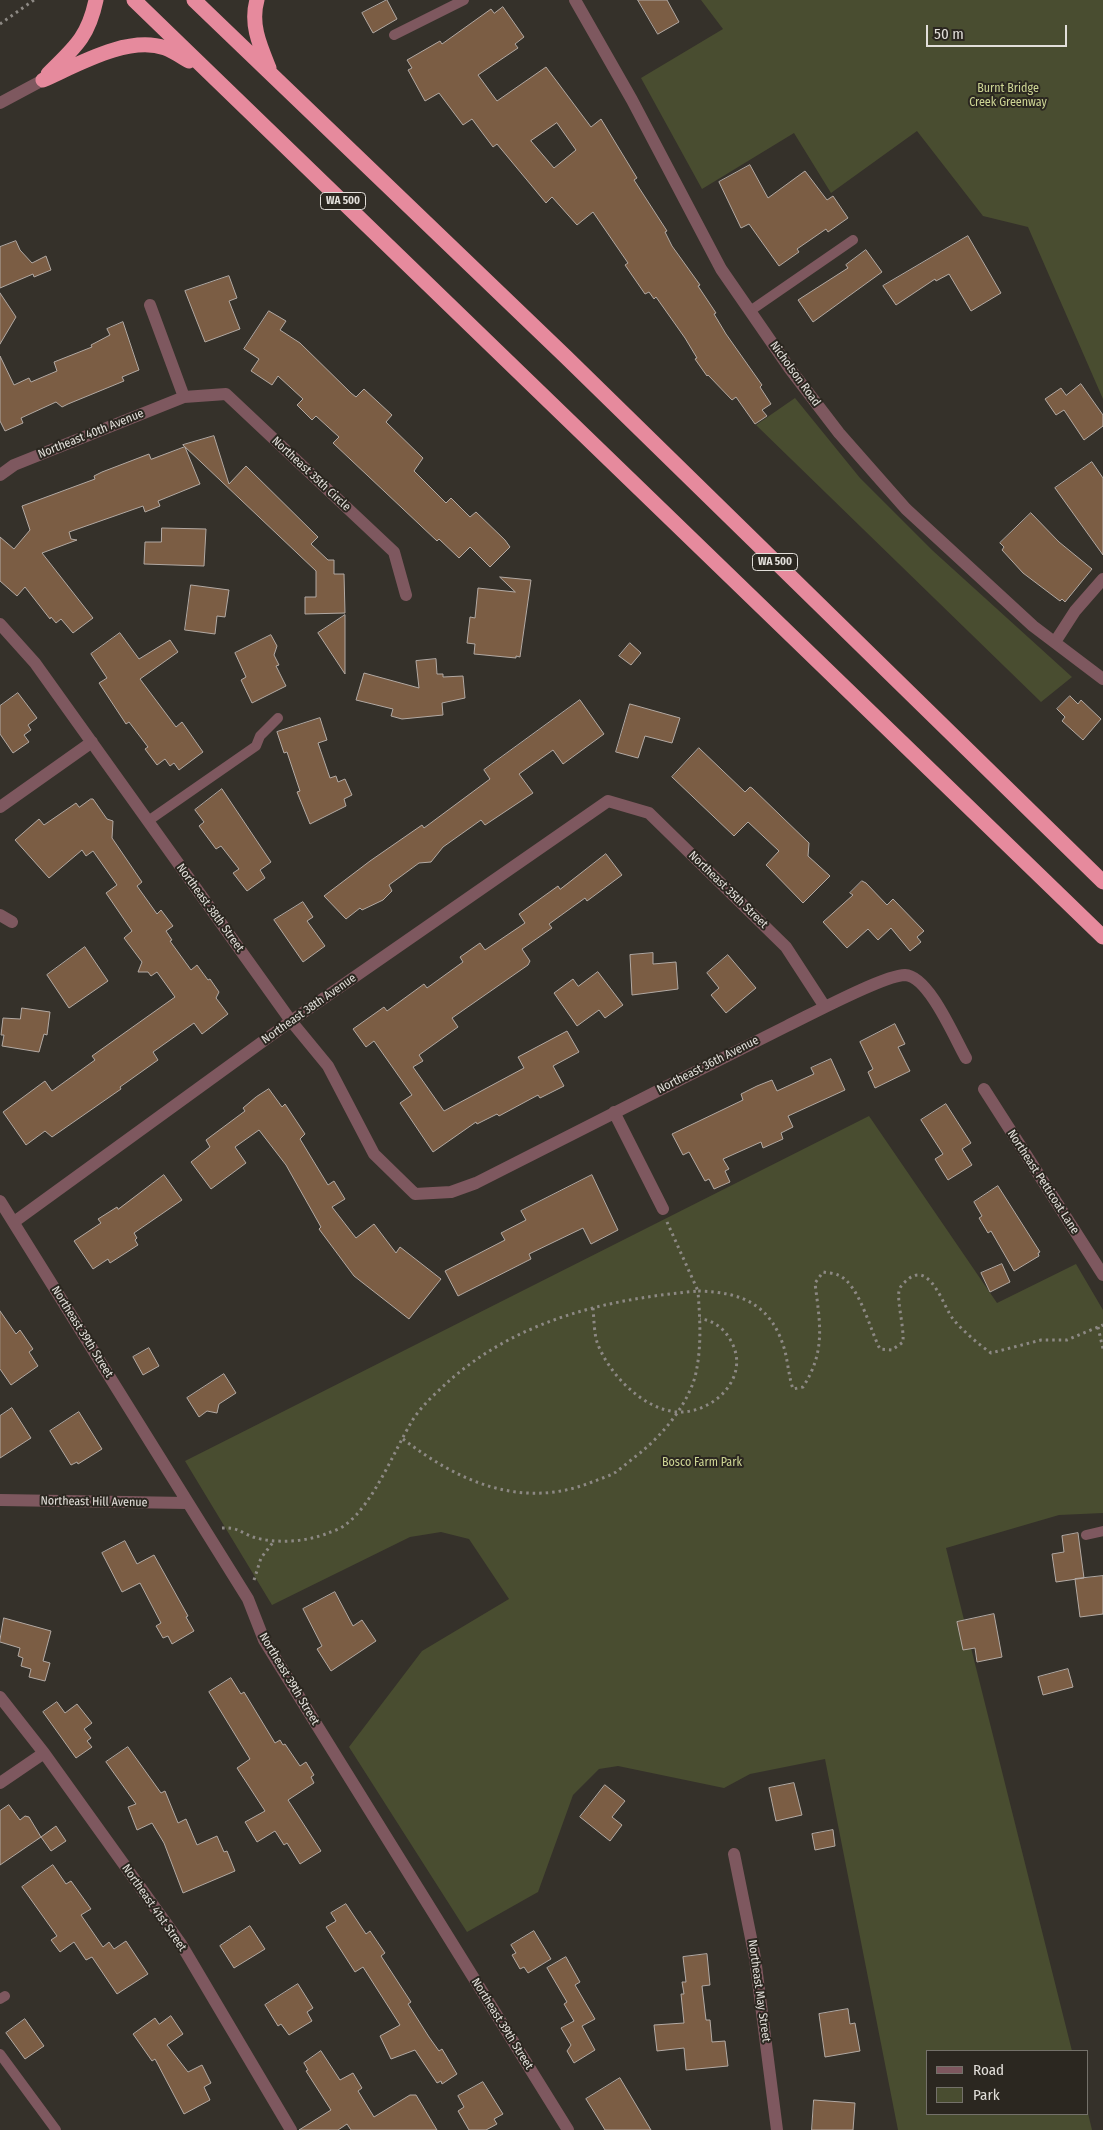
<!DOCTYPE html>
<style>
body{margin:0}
#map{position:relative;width:1103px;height:2130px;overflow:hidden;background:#35312a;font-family:"Fira Sans Condensed",sans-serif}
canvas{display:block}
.legend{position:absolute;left:926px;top:2050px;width:162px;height:65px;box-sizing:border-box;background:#2b2720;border:1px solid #74716a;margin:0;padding:6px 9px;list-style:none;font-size:15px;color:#e2dfda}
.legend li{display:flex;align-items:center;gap:10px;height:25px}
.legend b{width:25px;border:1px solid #74716a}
.scale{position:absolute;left:926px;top:25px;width:141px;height:22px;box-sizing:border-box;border:2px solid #e2dfda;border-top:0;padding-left:6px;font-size:15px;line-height:18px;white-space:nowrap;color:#e2dfda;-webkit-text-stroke:4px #2b2720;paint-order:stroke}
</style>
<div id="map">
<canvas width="1103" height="2130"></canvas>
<ul class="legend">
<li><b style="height:6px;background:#7e585f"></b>Road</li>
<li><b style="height:14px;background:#494d30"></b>Park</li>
</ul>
<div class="scale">50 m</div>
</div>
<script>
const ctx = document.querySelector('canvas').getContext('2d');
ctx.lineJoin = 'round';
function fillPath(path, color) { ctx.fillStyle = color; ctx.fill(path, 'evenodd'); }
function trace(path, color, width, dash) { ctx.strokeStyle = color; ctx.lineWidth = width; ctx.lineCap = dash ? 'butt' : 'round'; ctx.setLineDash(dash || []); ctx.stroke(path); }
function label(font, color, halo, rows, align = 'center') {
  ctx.font = font + ' "Fira Sans Condensed",sans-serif'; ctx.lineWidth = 4; ctx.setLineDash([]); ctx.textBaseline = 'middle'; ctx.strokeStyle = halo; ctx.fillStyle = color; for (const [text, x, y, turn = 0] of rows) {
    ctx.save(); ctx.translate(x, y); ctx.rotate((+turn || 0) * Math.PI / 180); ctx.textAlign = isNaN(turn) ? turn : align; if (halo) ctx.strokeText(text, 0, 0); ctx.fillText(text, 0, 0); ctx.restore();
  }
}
const green = new Path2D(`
 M701 0H1103V399L1028 227 983 216 917 131 831 193 794 133 702 189 641 78 723 29Z
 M795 398 860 478 932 550 1072 677 1041 702 756 425Z
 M869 1116 997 1303 1076 1264 1103 1310V1513L1059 1515 946 1548 1072 2051H927V2114H1087V2109L1092 2130H898L825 1759 750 1774 724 1788 618 1766 599 1769 573 1795 538 1892 467 1932 349 1747 422 1651 509 1599 469 1539 441 1532 410 1537 272 1605 185 1461Z`);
const building = new Path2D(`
 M387 0 397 19 373 33 362 13Z
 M638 0H667L679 22 658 34Z
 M503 7 524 37 515 44 518 48 478 75 497 101 546 67 591 127 601 119 637 178 634 180 667 231 665 232 672 246 700 285 698 286 716 313 714 314 726 334 762 385 760 387 771 404 762 410 767 416 755 424 736 397 732 400 708 375 707 376 695 359 697 358 685 338 656 297 654 299 649 292 645 294 625 265 628 263 593 212 577 225 552 197 546 203 497 144 493 147 472 119 463 125 439 93 425 101 408 70 412 68 407 60 440 41 442 44 491 9 494 13ZM557 123 576 150 554 168 531 141Z
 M750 165 768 198 805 171 827 200 833 196 848 218 828 232 826 229 797 249 799 252 779 266 749 224 741 228 719 182Z
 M968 236 1001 293 971 311 949 274 936 281 935 279 896 305 883 286Z
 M16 241 20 250 32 263 46 256 51 270 34 277 33 274 0 288V247Z
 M866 250 882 272 813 322 798 300 848 268 846 265Z
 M229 276 237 298 229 301 240 329 205 342 185 291Z
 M0 293 16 317 0 344Z
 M269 311 286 321 280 330 300 343 351 393 356 397 364 389 392 415 386 422 423 458 414 471 446 503 451 498 470 517 476 512 505 540 510 547 490 567 470 547 459 558 439 539 437 541 333 443 339 437 316 416 312 420 297 405 303 399 278 376 272 385 251 371 259 359 244 349Z
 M123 322 139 370 122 377 124 381 68 404 62 407 56 402 21 418 23 423 5 431 0 421V356L14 385 29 378 31 382 57 371 54 362 92 347 91 345 110 335 107 329Z
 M1081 384 1103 415V426L1084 440 1064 410 1056 415 1045 399 1061 388 1066 395Z
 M214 436 229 484 246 466 318 537 311 544 328 560H334V574H344L345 613 305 614V597H316V571L183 445Z
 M185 447 200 484 158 501 160 506 145 512 143 506 69 532 71 539 77 540 42 553 93 618 73 633 61 619 56 623 51 617 50 619 25 587 17 596 0 581V537L14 549 30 530 22 506 95 479 94 476 102 472 149 454 151 459Z
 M1092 462 1103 478V555L1055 488Z
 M1031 513 1059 542 1092 569 1065 602 1062 599 1060 601 1023 573 1002 550 1004 547 1000 543Z
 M162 528 206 529 204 566 144 564 145 542H161Z
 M500 577 531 580 520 657 516 656V658L474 654 475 644 467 643 470 617 475 618 478 588 515 592Z
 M191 585 229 590 225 617 217 616 215 634 185 630Z
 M345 615V674L318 633Z
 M120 633 139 659 170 640 178 652 140 679 176 727 182 722 203 752 179 770 174 763 170 766 165 759 157 765 145 749 148 747 129 722 126 724 99 683 107 678 91 654Z
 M271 635 277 646 274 655 279 665 276 666 286 686 252 703 241 680 246 677 235 653Z
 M630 643 641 653 631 665 619 656Z
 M436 659 437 674H443V677L463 676 465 698 442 703 443 715 402 719 391 716 393 709 356 700 364 673 419 688 416 661Z
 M18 693 37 718 28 725 31 730 24 735 29 742 13 753 0 734V706Z
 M1070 696 1078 704 1081 700 1101 719 1083 740 1062 721 1065 717 1057 709Z
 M580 700 604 734 563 764 553 750 519 774 533 793 485 825 481 820 443 847 431 862 419 863 389 885 392 891 383 900 362 910 360 908 346 919 324 896 370 861 422 825 424 828 490 779 484 770Z
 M630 704 680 718 672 743 645 736 638 758 616 752Z
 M320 718 327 740 318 743 330 778 336 776 338 782 345 779 352 795 344 799 346 806 310 824 297 792 300 791 287 752 284 753 277 732Z
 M699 748 745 792 750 787 752 788 809 843 808 856 830 876 803 903 766 865 779 851 748 822 734 836 672 777Z
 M222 789 271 862 260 870 265 878 247 891 233 873 239 869 221 846 216 849 199 826 204 822 195 810Z
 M91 799H93L107 819 113 821 112 838 142 882 137 886 157 914 161 910 173 926 166 931 172 940 170 941 191 970 197 965 208 980 210 979 219 992 216 998 228 1014 202 1034 194 1023 153 1052 158 1060 120 1087 121 1089 52 1137 45 1131 26 1145 3 1112 45 1081 52 1091 95 1060 92 1056 175 997 157 972 151 976 148 972H138L142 962 124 938 132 931 106 893 117 885 93 851 86 856 82 850 49 878 15 840 39 819 44 825 76 803 79 807Z
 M606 854 622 875 587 901 585 898 549 924 552 928 522 949 530 961 528 965 452 1018 458 1027 419 1055 423 1061 413 1067 444 1111 524 1068 518 1057 567 1031 579 1052 553 1066 564 1086 540 1098 538 1095 499 1116 497 1114 477 1124 476 1122 433 1152 400 1103 412 1095 374 1041 366 1047 353 1029 384 1007 387 1011 424 984 427 988 463 962 460 957 480 943 485 950 525 923 519 914 558 886 560 889Z
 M862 881 866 883 887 905 893 899 924 931 917 937 921 942 910 951 891 928 878 940 868 929 847 948 823 922 853 895 850 893Z
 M303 902 313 917 307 921 325 946 303 962 274 920Z
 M85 947 108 981 69 1008 47 975Z
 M653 953V964L676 962 678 989 632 995 630 955Z
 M728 955 756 988 726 1013 711 995 719 988 707 973Z
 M598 972 623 1005 605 1018 599 1010 577 1026 554 993 573 979 578 986Z
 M22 1008 50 1012 47 1035 44 1034 39 1052 2 1046 4 1035H1L3 1018 20 1019Z
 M895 1024 905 1044 898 1047 910 1071 875 1088 868 1072 873 1069 860 1042Z
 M831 1059 845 1090 788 1116 793 1127 781 1133 783 1139 763 1148 761 1142 723 1159 729 1169 725 1171 730 1182 714 1189 709 1179 705 1181 689 1152 683 1155 672 1134 743 1100 741 1094 757 1086 772 1080 777 1091 814 1074 811 1068Z
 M269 1089 282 1107 285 1104 305 1134 300 1139 328 1185 334 1181 345 1199 332 1207 356 1238 374 1224 396 1253 400 1247 441 1279 409 1319 354 1276 319 1229 321 1227 286 1165 259 1130 235 1147 246 1163 211 1189 191 1162 210 1147 206 1140 245 1111 243 1108 256 1097Z
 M946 1104 971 1143 962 1149 972 1165 948 1180 935 1159 943 1154 921 1120Z
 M164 1175 182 1200 134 1233 137 1238 135 1240 138 1245 110 1263 108 1259 93 1269 74 1241 101 1223 98 1219 117 1207 118 1209Z
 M592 1175 618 1230 591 1244 583 1228 529 1254 531 1259 458 1296 445 1271 505 1240 501 1233 526 1220 521 1211Z
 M998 1186 1040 1252 1038 1253 1039 1256 1014 1271 991 1231 988 1233 979 1218 982 1216 974 1202Z
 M1002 1264 1010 1282 990 1292 981 1273Z
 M0 1311 16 1334 20 1330 33 1349 29 1352 38 1366 11 1385 0 1369Z
 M149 1348 159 1366 143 1375 133 1357Z
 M224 1374 236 1393 219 1404 217 1413 207 1411 199 1417 187 1398Z
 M12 1408 31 1438 0 1458V1416Z
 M79 1412 102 1449 78 1464 77 1462 71 1465 50 1431Z
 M1078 1533 1084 1578 1056 1582 1052 1554 1064 1552 1062 1536Z
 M125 1541 137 1564 154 1555 188 1616 186 1617 194 1631 172 1644 168 1636 163 1638 156 1626 161 1623 140 1583 122 1592 102 1553Z
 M1103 1576V1614L1080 1617 1075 1579Z
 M335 1592 353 1626 362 1620 376 1641 331 1671 317 1649 322 1646 303 1609Z
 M994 1614 1002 1657 977 1662 975 1648 963 1650 957 1622Z
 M4 1618 51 1631 43 1661 50 1663 45 1681 29 1677 31 1669 21 1666 23 1658 18 1656 20 1648 0 1642Z
 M1068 1669 1073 1687 1043 1695 1038 1677Z
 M231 1678 241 1694 244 1692 275 1743 280 1740 283 1745 285 1744 300 1766 306 1762 314 1775 311 1777 314 1783 288 1800 321 1851 300 1864 287 1843 284 1845 275 1831 257 1842 245 1822 265 1811 237 1768 250 1759 209 1692Z
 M57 1702 65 1713 77 1704 92 1723 84 1729 91 1738 87 1741 92 1747 76 1758 43 1712Z
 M128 1747 161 1793 165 1791 178 1823 186 1819 197 1845 217 1836 224 1852 227 1851 235 1871 183 1893 164 1843 152 1823 137 1830 128 1807 136 1804 106 1762Z
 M794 1783 802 1815 776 1821 769 1788Z
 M605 1785 625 1801 612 1817 622 1825 610 1841 580 1817Z
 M9 1805 20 1820 25 1816 29 1817 41 1837 56 1826 66 1841 51 1851 41 1837 0 1865V1811Z
 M833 1830 835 1846 815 1850 812 1834Z
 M53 1865 66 1884 71 1881 91 1909 81 1915 103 1947 109 1942 114 1949 126 1941 148 1974 117 1994 92 1957 86 1960 74 1942 60 1952 51 1940 57 1936 22 1887Z
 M346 1904 366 1934 370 1931 385 1953 381 1956 411 2002 408 2004 429 2037 439 2051 442 2049 457 2074 442 2084 441 2081 437 2083 415 2050 391 2059 380 2036 400 2025 363 1967 355 1972 326 1927 336 1921 331 1913Z
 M250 1926 265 1949 234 1968 220 1946Z
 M534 1931 551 1959 528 1973 524 1967 520 1969 512 1955 516 1953 511 1945Z
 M707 1954 710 1985 702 1986 706 2020H710L712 2042 725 2041 728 2066 686 2070 684 2048 657 2051 654 2025 684 2023 681 1994H684L682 1982H686L683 1957Z
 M566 1957 580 1982 575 1985 595 2019 582 2026 595 2050 574 2063 567 2051 571 2045 561 2028 574 2021 564 2004 567 2002 547 1968Z
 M298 1984 313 2008 307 2012 312 2021 289 2035 281 2024 278 2026 265 2005Z
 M848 2009 850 2024 855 2023 860 2051 825 2057 819 2014Z
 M171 2016 183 2034 167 2045 188 2072 202 2065 211 2083 204 2087 210 2100 184 2114 155 2059 152 2061 133 2034 155 2018 159 2024Z
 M25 2019 44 2046 25 2059 6 2033Z
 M321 2051 340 2080 353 2073 362 2088 358 2091 374 2117 410 2095H416L437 2130H351L347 2124 338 2130H299L331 2110 306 2071 308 2070 304 2063Z
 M620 2078 651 2130H605L599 2120 586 2099Z
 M483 2082 503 2114 494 2119 497 2124 486 2130H469L458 2111 464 2107 458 2096Z
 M814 2100 855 2103 853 2130H812Z`);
const path = new Path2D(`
 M0 24 34 0
 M593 1308C594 1319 594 1332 597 1342 608 1373 642 1409 677 1412 713 1414 750 1378 732 1343 726 1330 714 1320 700 1319
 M1098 1327 1103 1349
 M403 1439C459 1482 522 1510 592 1482 600 1479 609 1476 616 1472 624 1466 632 1459 640 1453 663 1434 686 1407 695 1377 702 1348 700 1320 698 1291 743 1292 772 1305 785 1351 788 1364 789 1377 793 1389L803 1387C826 1351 820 1324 815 1283L823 1272C828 1273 834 1273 838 1275 859 1283 870 1330 880 1349L892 1350 903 1342C904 1326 897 1302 899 1291 900 1285 906 1281 911 1277 932 1265 944 1308 953 1319 964 1332 977 1343 991 1353L1041 1340H1067L1103 1325
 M222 1528C237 1527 240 1532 253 1537 275 1544 307 1542 328 1533 333 1531 340 1529 345 1525 373 1505 394 1451 412 1421 422 1405 437 1392 450 1380 520 1319 608 1299 698 1291L667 1222
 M254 1580 261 1558 274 1541`);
const service = new Path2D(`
 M394 35 464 0
 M750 311 853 240
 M148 821 256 746 260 736 278 718
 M1086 1535 1103 1531
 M0 1999 5 1996
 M0 2054 56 2130`);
const minor = new Path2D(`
 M575 0 632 100 721 269 790 369 839 433 906 509 1033 626 1103 679
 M150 305 184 397
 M0 475 14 465 184 397 226 394 394 552 406 595
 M0 624 35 663 291 1021 328 1066 374 1154 415 1194 451 1192 476 1183C580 1130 683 1078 787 1026 810 1015 884 975 905 975 929 976 955 1039 966 1058
 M1055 642 1075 611 1103 579
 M0 807 92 742
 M0 915 12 922
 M984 1089 1103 1275
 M614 1112 663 1209
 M0 1201 248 1599 264 1640 568 2130
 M14 1222 291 1021 608 801 649 813 786 947 825 1007
 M0 1500 187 1503
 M0 1697 44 1753 181 1944 291 2130
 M0 1783 44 1753
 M734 1854 755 1958 777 2130`);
const tertiary = new Path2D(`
 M0 103 43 80`);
const motorway = new Path2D(`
 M134 0 1103 937
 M194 0 566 357 1103 882
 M257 0C250 24 260 46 269 68
 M48 74C74 48 88 38 96 0
 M43 80C77 65 128 35 165 48 173 51 182 57 189 61`);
const shields = [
 [343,201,45],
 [775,562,45]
];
const shieldNames = [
 ["WA 500",343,201],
 ["WA 500",775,562]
];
const parkNames = [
 ["Burnt Bridge",1008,89],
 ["Creek Greenway",1008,103],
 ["Bosco Farm Park",702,1463]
];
const streetNames = [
 ["Nicholson Road",795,374,54],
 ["Northeast 40th Avenue",91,434,-22],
 ["Northeast 35th Circle",311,474,43],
 ["Northeast 35th Street",728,890,44],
 ["Northeast 38th Street",210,908,54],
 ["Northeast 38th Avenue",309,1009,-35],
 ["Northeast 36th Avenue",708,1065,-27],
 ["Northeast Petticoat Lane",1043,1182,57],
 ["Northeast 39th Street",82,1332,58],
 ["Northeast Hill Avenue",94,1502,1],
 ["Northeast 39th Street",289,1679,59],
 ["Northeast 41st Street",154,1908,55],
 ["Northeast May Street",759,1991,82],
 ["Northeast 39th Street",502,2024,58]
];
fillPath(green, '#494d30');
fillPath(building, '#7b5d44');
trace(building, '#b2a9a3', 1);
trace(path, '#8d8984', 3, [2.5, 4]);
trace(service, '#7e585f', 10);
trace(minor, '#7e585f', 12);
trace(tertiary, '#7e585f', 12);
trace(motorway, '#e68a9d', 15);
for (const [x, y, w] of shields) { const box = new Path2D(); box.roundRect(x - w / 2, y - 8.5, w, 17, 4); ctx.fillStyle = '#2b2720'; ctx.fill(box); trace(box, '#e2dfda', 1); }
label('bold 11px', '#e2dfda', null, shieldNames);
label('12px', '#cdd594', '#2b2720', parkNames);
label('12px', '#e2dfda', '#2b2720', streetNames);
</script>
